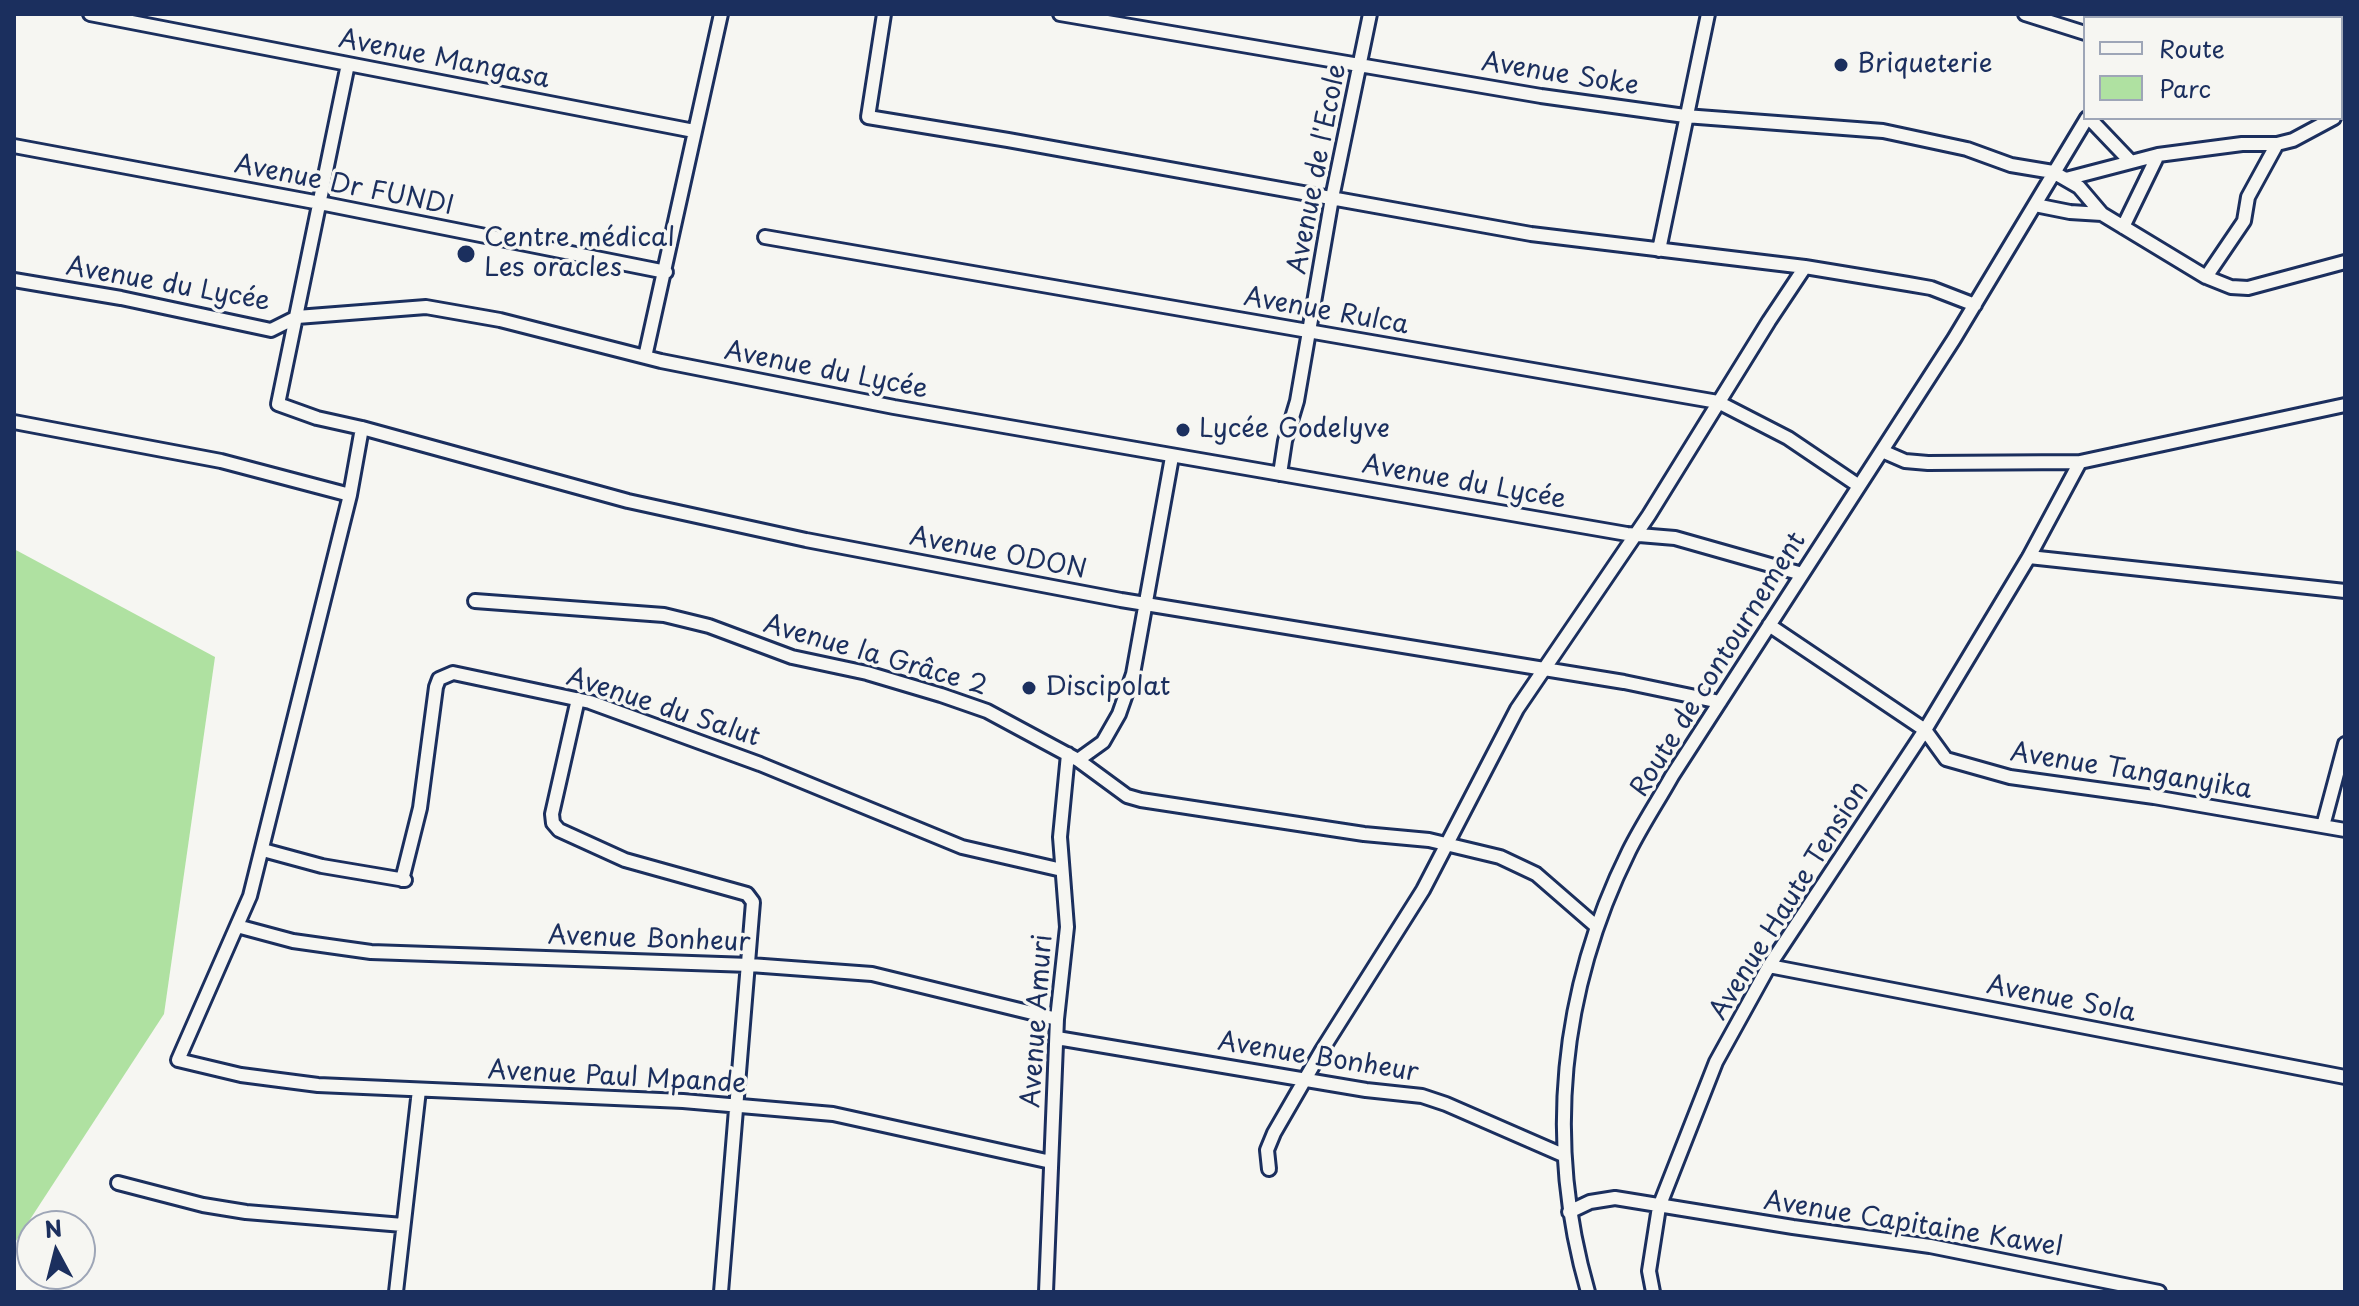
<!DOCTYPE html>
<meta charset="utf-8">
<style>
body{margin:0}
#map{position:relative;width:2359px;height:1306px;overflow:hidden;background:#f6f6f2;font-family:"Playpen Sans",sans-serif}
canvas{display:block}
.frame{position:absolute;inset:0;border:16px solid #1b2f5e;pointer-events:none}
.legend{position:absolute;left:2083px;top:16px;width:260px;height:104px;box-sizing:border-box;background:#f6f6f2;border:2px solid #9ea6b7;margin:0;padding:10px 14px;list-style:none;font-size:24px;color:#1b2f5e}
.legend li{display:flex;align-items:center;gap:16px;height:40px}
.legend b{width:40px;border:2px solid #9ea6b7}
.north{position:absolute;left:16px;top:1210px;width:80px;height:80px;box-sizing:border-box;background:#f6f6f2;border:2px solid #9ea6b7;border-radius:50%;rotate:353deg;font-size:22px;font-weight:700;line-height:32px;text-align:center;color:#1b2f5e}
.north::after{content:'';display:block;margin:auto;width:28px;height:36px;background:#1b2f5e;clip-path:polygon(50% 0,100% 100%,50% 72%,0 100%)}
</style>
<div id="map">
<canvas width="2359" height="1306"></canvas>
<div class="frame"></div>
<ul class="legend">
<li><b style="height:10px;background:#f6f6f2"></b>Route</li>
<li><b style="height:22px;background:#afe1a1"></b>Parc</li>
</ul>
<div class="north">N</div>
</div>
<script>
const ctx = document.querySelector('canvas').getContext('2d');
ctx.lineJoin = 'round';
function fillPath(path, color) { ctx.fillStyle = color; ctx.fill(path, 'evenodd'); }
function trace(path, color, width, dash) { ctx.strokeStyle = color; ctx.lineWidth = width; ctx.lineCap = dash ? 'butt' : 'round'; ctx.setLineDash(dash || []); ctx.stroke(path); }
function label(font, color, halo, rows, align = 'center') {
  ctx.font = font + ' "Playpen Sans",sans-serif'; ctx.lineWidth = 7; ctx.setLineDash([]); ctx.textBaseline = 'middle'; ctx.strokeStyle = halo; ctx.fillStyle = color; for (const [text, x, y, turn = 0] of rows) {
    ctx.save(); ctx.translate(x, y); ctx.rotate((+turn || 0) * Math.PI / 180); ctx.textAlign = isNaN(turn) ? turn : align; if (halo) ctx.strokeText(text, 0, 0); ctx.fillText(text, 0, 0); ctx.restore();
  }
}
const green = new Path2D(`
 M14 549 215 657 164 1014 14 1244Z`);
const minor = new Path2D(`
 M90 14 694 131
 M884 14 868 117 1008 140 1531 234 1805 267 1908 284 1931 288 1975 305
 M1060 14 1541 96 1685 116 1883 131 1967 149 2011 165 2053 172 2079 187 2102 214
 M2025 14 2085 33
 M2153 18 2156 14
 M2206 18 2215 14
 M348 64 278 404 317 418 362 428 628 501 806 540 1121 600 1624 682 1720 702
 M2089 118 2131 162
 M14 146 320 203 666 272
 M2066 179 2158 155 2242 144H2277L2293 140 2334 118
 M2035 205 2070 212 2102 214 2206 277 2231 287 2248 288 2345 262
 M2123 227 2158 155
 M765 237 1718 402 1788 438 1859 486
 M1659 250 1708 14
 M2206 277 2244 221 2248 197 2277 144
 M14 280 121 298 271 330 297 317 426 307 500 320 661 361 894 407 1627 534 1675 538 1802 574
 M645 357 721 14
 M14 422 221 461 350 495
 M362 428 350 495 250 896 178 1060 241 1075 318 1085 683 1101 833 1114 1051 1162
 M1882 451 1905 461 1928 463 2080 462 2345 405
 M1280 474 1285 441 1297 401 1332 198 1370 14
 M2029 557 2345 591
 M475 601 664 615 709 626 792 657 867 673 941 695 987 711 1078 760 1127 796 1141 800 1364 834 1429 840 1500 857 1536 874 1597 927
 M1769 625 1925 730 1946 759 2010 777 2154 797 2345 830
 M578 699 552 814 553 823 559 830 625 860 747 894 753 902 721 1292
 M1078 760 1103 742 1119 714 1133 674 1172 457
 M2323 826 2345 744
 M263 850 322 866 405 880
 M402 880 420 808 436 687 439 679 453 673 590 702 760 764 962 847 1062 870
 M237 926 293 941 371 952 750 965 872 974 1057 1019
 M1769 966 2345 1077
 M1057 1038 1366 1090 1422 1096 1446 1104 1563 1155
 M1269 1169 1267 1150 1274 1133 1322 1050 1423 890 1517 709 1649 515 1769 321 1805 267
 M118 1183 203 1205 246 1212 403 1225
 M1569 1212 1590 1202 1615 1198 1793 1227 1930 1246 2159 1292
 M396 1292 419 1090
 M1046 1292 1057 1019 1067 927 1060 837 1068 754
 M1588 1292C1545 1143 1560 990 1629 851 1642 825 1658 801 1672 776L1954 339 2087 118
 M1653 1292 1649 1271 1659 1207 1716 1062 1769 966 1925 730 2029 557 2080 462`);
const markers = [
 [1841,65,8,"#1b2f5e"],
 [466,254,10,"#1b2f5e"],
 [1183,430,8,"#1b2f5e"],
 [1029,688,8,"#1b2f5e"]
];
const streetNames = [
 ["Avenue Mangasa",444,60,11],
 ["Avenue Soke",1560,75,9],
 ["Avenue de l'Ecole",1318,169,-79],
 ["Avenue Dr FUNDI",344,186,11],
 ["Avenue du Lycée",168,285,10],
 ["Avenue Rulca",1326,312,10],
 ["Avenue du Lycée",826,371,11],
 ["Avenue du Lycée",1464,483,10],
 ["Avenue ODON",998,554,11],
 ["Avenue la Grâce 2",875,656,16],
 ["Route de contournement",1719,665,-58],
 ["Avenue du Salut",663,708,18],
 ["Avenue Tanganyika",2131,772,9],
 ["Avenue Haute Tension",1790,901,-58],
 ["Avenue Bonheur",649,940,2],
 ["Avenue Sola",2061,1000,11],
 ["Avenue Amuri",1038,1021,-86],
 ["Avenue Bonheur",1318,1058,9],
 ["Avenue Paul Mpande",617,1078,3],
 ["Avenue Capitaine Kawel",1913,1225,9]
];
const poiNames = [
 ["Briqueterie",1857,65],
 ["Centre médical",484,239],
 ["Les oracles",484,269],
 ["Lycée Godelyve",1199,430],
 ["Discipolat",1045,688]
];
fillPath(green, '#afe1a1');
trace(minor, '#1b2f5e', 18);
trace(minor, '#f6f6f2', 12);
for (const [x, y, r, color] of markers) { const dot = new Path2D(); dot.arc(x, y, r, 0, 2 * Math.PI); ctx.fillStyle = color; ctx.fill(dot); trace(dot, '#f6f6f2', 3); }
label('26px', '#1b2f5e', '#f6f6f2', streetNames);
label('26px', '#1b2f5e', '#f6f6f2', poiNames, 'left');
</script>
